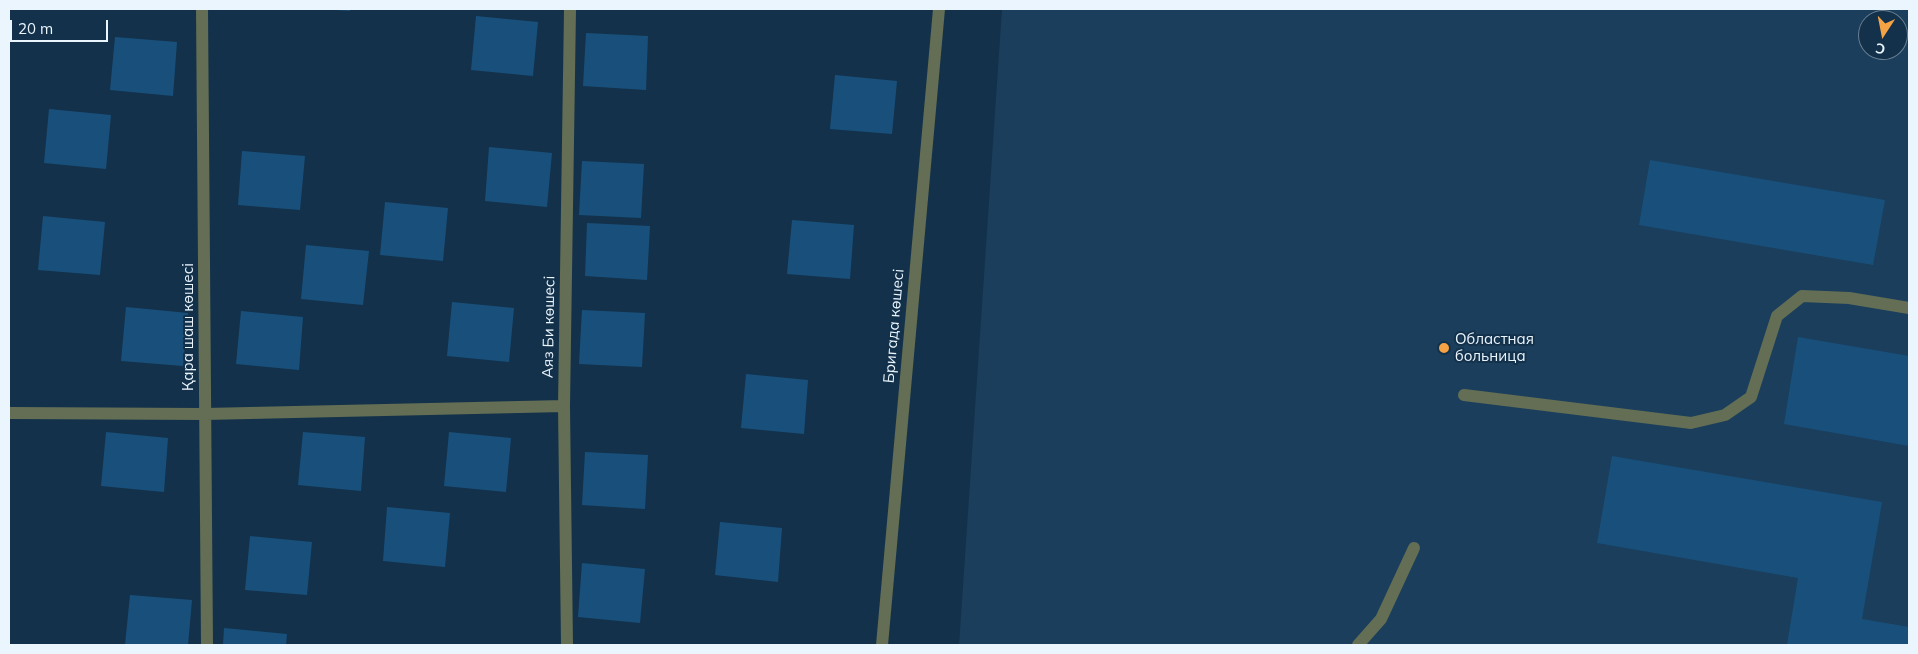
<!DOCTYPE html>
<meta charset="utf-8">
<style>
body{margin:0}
#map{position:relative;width:1918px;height:654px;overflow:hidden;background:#13314a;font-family:Mulish,sans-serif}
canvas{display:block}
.frame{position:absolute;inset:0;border:10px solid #eaf5fe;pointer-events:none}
.north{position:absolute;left:1858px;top:10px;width:50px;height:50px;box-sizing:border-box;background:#13314a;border:1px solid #697f92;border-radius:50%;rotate:191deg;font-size:14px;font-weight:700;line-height:20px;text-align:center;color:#eaf5fe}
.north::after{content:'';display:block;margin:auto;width:18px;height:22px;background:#f5a345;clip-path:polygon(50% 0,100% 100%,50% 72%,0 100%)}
.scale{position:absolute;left:10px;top:20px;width:98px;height:22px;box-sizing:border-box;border:2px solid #eaf5fe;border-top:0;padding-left:6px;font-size:15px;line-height:18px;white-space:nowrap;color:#eaf5fe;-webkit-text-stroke:4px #13314a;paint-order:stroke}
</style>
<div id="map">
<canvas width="1918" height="654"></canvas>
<div class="frame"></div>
<div class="north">С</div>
<div class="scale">20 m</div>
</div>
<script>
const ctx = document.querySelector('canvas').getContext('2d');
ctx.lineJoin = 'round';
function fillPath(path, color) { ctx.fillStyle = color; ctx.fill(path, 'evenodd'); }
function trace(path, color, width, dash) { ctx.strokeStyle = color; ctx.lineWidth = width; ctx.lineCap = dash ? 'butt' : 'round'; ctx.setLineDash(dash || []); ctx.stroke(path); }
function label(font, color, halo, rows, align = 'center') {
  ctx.font = font + ' Mulish,sans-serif'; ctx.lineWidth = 4; ctx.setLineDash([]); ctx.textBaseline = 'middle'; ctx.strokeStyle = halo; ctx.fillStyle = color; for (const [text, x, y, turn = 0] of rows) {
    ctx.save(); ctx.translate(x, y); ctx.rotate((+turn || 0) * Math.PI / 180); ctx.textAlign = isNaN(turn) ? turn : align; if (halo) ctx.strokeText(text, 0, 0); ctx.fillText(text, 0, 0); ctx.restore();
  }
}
const built = new Path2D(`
 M1002 9H1909V645H959ZM1868 20H1898V50H1868Z`);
const building = new Path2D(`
 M335 9H350V11L335 10Z
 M476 16 538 22 533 76 471 70Z
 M586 33 648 36 646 90 583 86Z
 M115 37 177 42 173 96 110 90Z
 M835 75 897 81 892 134 830 129Z
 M49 109 111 115 106 169 44 163Z
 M489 147 552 153 547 207 485 201Z
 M242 151 305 156 300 210 238 205Z
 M1650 160 1885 200 1873 265 1639 225Z
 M582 161 644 164 641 218 579 215Z
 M385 202 448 208 443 261 380 255Z
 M43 216 105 222 100 275 38 270Z
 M792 220 854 225 850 279 787 274Z
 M587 223 650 226 647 280 585 276Z
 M306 245 369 251 363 305 301 299Z
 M452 302 514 308 509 362 447 356Z
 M126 307 188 313 183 366 121 361Z
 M582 310 645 313 642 367 579 364Z
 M241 311 303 317 299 370 236 364Z
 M1798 337 1909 356V446L1784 424Z
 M746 374 808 380 804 434 741 428Z
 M106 432 168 438 164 492 101 486Z
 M303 432 365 437 361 491 298 485Z
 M449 432 511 438 506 492 444 486Z
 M585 452 648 455 645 509 582 505Z
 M1612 456 1882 502 1862 619 1909 627V645H1787L1798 578 1597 543Z
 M387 507 450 513 445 567 383 561Z
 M720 522 782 528 778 582 715 575Z
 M250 536 312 542 307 595 245 590Z
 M582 563 645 569 640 623 578 617Z
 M130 595 192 600 188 645H125Z
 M224 628 287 634 286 645H223Z`);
const minor = new Path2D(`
 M202 9 207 645
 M1464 395 1691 423 1725 415 1751 397 1777 316 1802 296 1849 298 1909 308
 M9 413 205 414 564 406
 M567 645 564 406 570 9
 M882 645 939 9
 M1358 645 1381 619 1414 548`);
const markers = [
 [1444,348,6,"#f5a345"]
];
const streetNames = [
 ["Бригада көшесі",894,326,-85],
 ["Қара шаш көшесі",188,327,-90],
 ["Аяз Би көшесі",549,327,-89]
];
const poiNames = [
 ["Областная",1455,339],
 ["больница",1455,356]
];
fillPath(built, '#1a3e5b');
fillPath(building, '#19507b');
trace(minor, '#636e54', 12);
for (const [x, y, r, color] of markers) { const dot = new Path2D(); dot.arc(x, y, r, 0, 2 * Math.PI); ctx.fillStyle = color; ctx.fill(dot); trace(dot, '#13314a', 2); }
label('15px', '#eaf5fe', '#13314a', streetNames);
label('15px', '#eaf5fe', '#13314a', poiNames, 'left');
</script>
